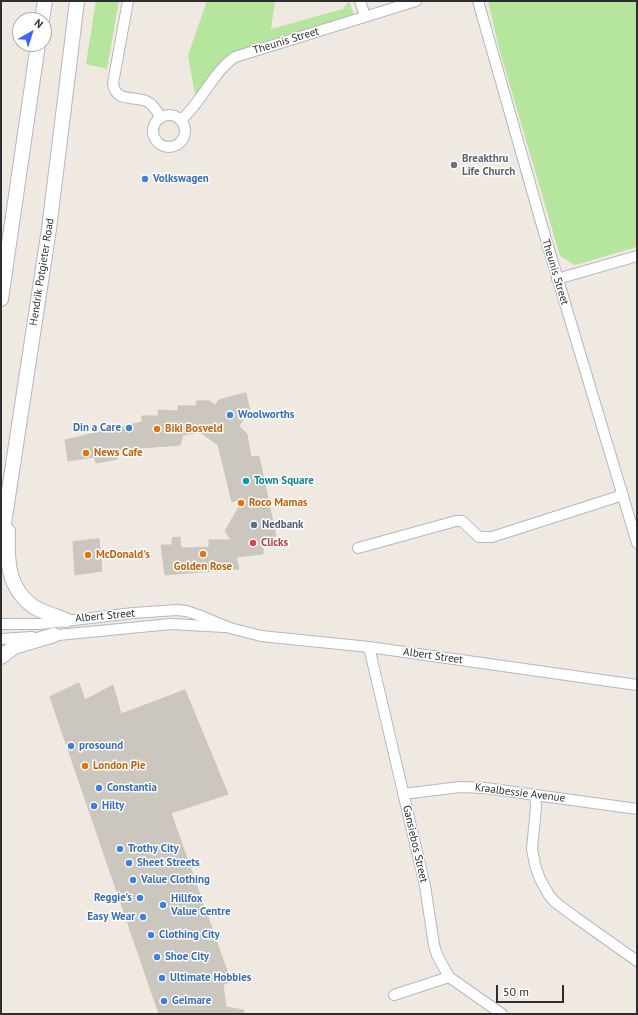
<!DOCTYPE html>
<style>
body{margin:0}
#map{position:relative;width:638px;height:1015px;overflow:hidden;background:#efe9e1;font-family:"PT Sans",sans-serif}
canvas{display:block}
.frame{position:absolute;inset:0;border:2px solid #2e2e2e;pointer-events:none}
.north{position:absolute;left:12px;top:12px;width:40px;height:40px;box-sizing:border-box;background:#fff;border:1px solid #ababab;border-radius:50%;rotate:39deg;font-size:11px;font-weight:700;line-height:16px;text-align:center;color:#2e2e2e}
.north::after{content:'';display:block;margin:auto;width:14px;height:18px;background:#4264fb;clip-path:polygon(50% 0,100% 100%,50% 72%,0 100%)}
.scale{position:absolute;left:496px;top:985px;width:68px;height:18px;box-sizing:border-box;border:2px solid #2e2e2e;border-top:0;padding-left:5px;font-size:12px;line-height:14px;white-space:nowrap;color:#2e2e2e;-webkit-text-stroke:3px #fff;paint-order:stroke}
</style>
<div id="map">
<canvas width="638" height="1015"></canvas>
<div class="frame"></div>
<div class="north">N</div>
<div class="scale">50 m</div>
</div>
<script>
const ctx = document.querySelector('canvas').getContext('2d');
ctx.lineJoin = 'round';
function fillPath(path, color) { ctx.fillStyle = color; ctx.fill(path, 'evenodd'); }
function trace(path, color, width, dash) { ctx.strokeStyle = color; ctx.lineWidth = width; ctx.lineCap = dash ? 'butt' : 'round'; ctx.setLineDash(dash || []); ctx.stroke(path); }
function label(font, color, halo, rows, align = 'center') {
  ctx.font = font + ' "PT Sans",sans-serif'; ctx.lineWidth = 3; ctx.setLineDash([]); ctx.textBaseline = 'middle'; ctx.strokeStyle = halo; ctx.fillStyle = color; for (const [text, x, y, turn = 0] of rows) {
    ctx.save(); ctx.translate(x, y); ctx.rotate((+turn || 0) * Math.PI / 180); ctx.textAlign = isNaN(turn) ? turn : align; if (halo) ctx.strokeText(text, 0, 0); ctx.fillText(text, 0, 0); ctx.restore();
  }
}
const green = new Path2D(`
 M96 1H119L107 69 86 64Z
 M207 1H275L271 29 343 9 349 1 354 15 245 48 222 60 195 95 188 55Z
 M488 1H637V247L575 265 560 256 499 48Z`);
const building = new Path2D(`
 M246 393 251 416H246L239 426 247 434 251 457 259 456 276 536 263 540V554L236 557 239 569 165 575 161 545H172V538L180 537 181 548 209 547V540H231L225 531 244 498 232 502 218 445 200 432 183 435 180 445 116 450 118 459 96 463 94 457 68 461 65 440 142 422V416H159L158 410 178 411V406H196L197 401H209L215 405 219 400Z
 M99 539 102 571 75 575 73 542Z
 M79 683 85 700 113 685 121 714 185 690 228 794 171 813 231 982 223 984 226 1007 244 1010 243 1014H159L50 697Z`);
const minor = new Path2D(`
 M128 1 113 83C115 102 132 96 146 101 153 104 157 111 161 118
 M360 1 365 16
 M478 1 547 243 637 543
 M153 131a16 16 0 1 1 32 0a16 16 0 1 1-32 0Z
 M181 120C202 102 212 73 235 57L416 1
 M557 279 637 256
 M358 548 456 521H462L479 537H492L623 495
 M1 624H40L133 613 177 610 186 611 201 616 230 628 261 636 369 647 637 685
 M48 636 171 624 224 627
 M1 639 32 637
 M369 647 425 886 434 945 437 955 449 977 502 1014
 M403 794 460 787 485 788 637 809
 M535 795 536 807 532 849 535 865 540 879 549 895 555 902 575 917 637 961
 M394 995 449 977`);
const secondary = new Path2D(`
 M42 20 45 1
 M1 299 38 44
 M8 531C7 561 7 588 34 607 44 613 56 616 66 620
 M1 543 49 229 77 1
 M1 657 14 647 54 635`);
const markers = [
 [454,165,4,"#6b7280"],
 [145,179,4,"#3f7fe0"],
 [230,415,4,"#3f7fe0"],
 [129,428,4,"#3f7fe0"],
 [157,429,4,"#e8710a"],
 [86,453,4,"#e8710a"],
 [246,481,4,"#0f9aa8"],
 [241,503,4,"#e8710a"],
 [254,525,4,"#5c6f8a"],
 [253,543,4,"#e0444e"],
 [203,554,4,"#e8710a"],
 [88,555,4,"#e8710a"],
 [71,746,4,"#3f7fe0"],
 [85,766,4,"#e8710a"],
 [99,788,4,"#3f7fe0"],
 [94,806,4,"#3f7fe0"],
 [120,849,4,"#3f7fe0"],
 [129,863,4,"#3f7fe0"],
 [133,880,4,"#3f7fe0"],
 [140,898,4,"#3f7fe0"],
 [163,905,4,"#3f7fe0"],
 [143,917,4,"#3f7fe0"],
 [151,935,4,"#3f7fe0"],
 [157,957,4,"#3f7fe0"],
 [162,978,4,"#3f7fe0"],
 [164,1001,4,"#3f7fe0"]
];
const streetNames = [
 ["Theunis Street",286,41,-17],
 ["Hendrik Potgieter Road",42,272,-81],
 ["Theunis Street",555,272,73],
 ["Albert Street",105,616,-5],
 ["Albert Street",433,656,8],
 ["Kraalbessie Avenue",520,793,7],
 ["Gansiebos Street",415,844,77]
];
const worshipNames = [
 ["Breakthru",462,159],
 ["Life Church",462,172]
];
const shopNames = [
 ["Volkswagen",153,179],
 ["Woolworths",238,415],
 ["Din a Care",121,428,"right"],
 ["prosound",79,746],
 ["Constantia",107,788],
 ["Hilty",102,806],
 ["Trothy City",128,849],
 ["Sheet Streets",137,863],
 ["Value Clothing",141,880],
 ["Reggie's",132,898,"right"],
 ["Hillfox",171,899],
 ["Value Centre",171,912],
 ["Easy Wear",135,917,"right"],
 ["Clothing City",159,935],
 ["Shoe City",165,957],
 ["Ultimate Hobbies",170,978],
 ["Gelmare",172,1001]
];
const foodNames = [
 ["Biki Bosveld",165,429],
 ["News Cafe",94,453],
 ["Roco Mamas",249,503],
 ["McDonald's",96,555],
 ["Golden Rose",203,567,"center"],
 ["London Pie",93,766]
];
const cultureNames = [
 ["Town Square",254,481]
];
const serviceNames = [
 ["Nedbank",262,525]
];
const healthNames = [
 ["Clicks",261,543]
];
fillPath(green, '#b6e59e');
fillPath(building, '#cbc7bf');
trace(building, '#cbc5ba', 1);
trace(minor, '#b4b7c1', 12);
trace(secondary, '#b4b7c1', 16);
trace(minor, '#fff', 10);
trace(secondary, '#fff', 14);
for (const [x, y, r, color] of markers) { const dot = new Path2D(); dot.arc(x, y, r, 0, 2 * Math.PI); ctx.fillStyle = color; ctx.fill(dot); trace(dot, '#fff', 1.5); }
label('11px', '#2e2e2e', '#fff', streetNames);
label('bold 11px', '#5b616d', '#fff', worshipNames, 'left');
label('bold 11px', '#366cbe', '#fff', shopNames, 'left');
label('bold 11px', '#c56008', '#fff', foodNames, 'left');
label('bold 11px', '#0d838f', '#fff', cultureNames, 'left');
label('bold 11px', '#4e5e75', '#fff', serviceNames, 'left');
label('bold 11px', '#be3a42', '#fff', healthNames, 'left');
</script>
